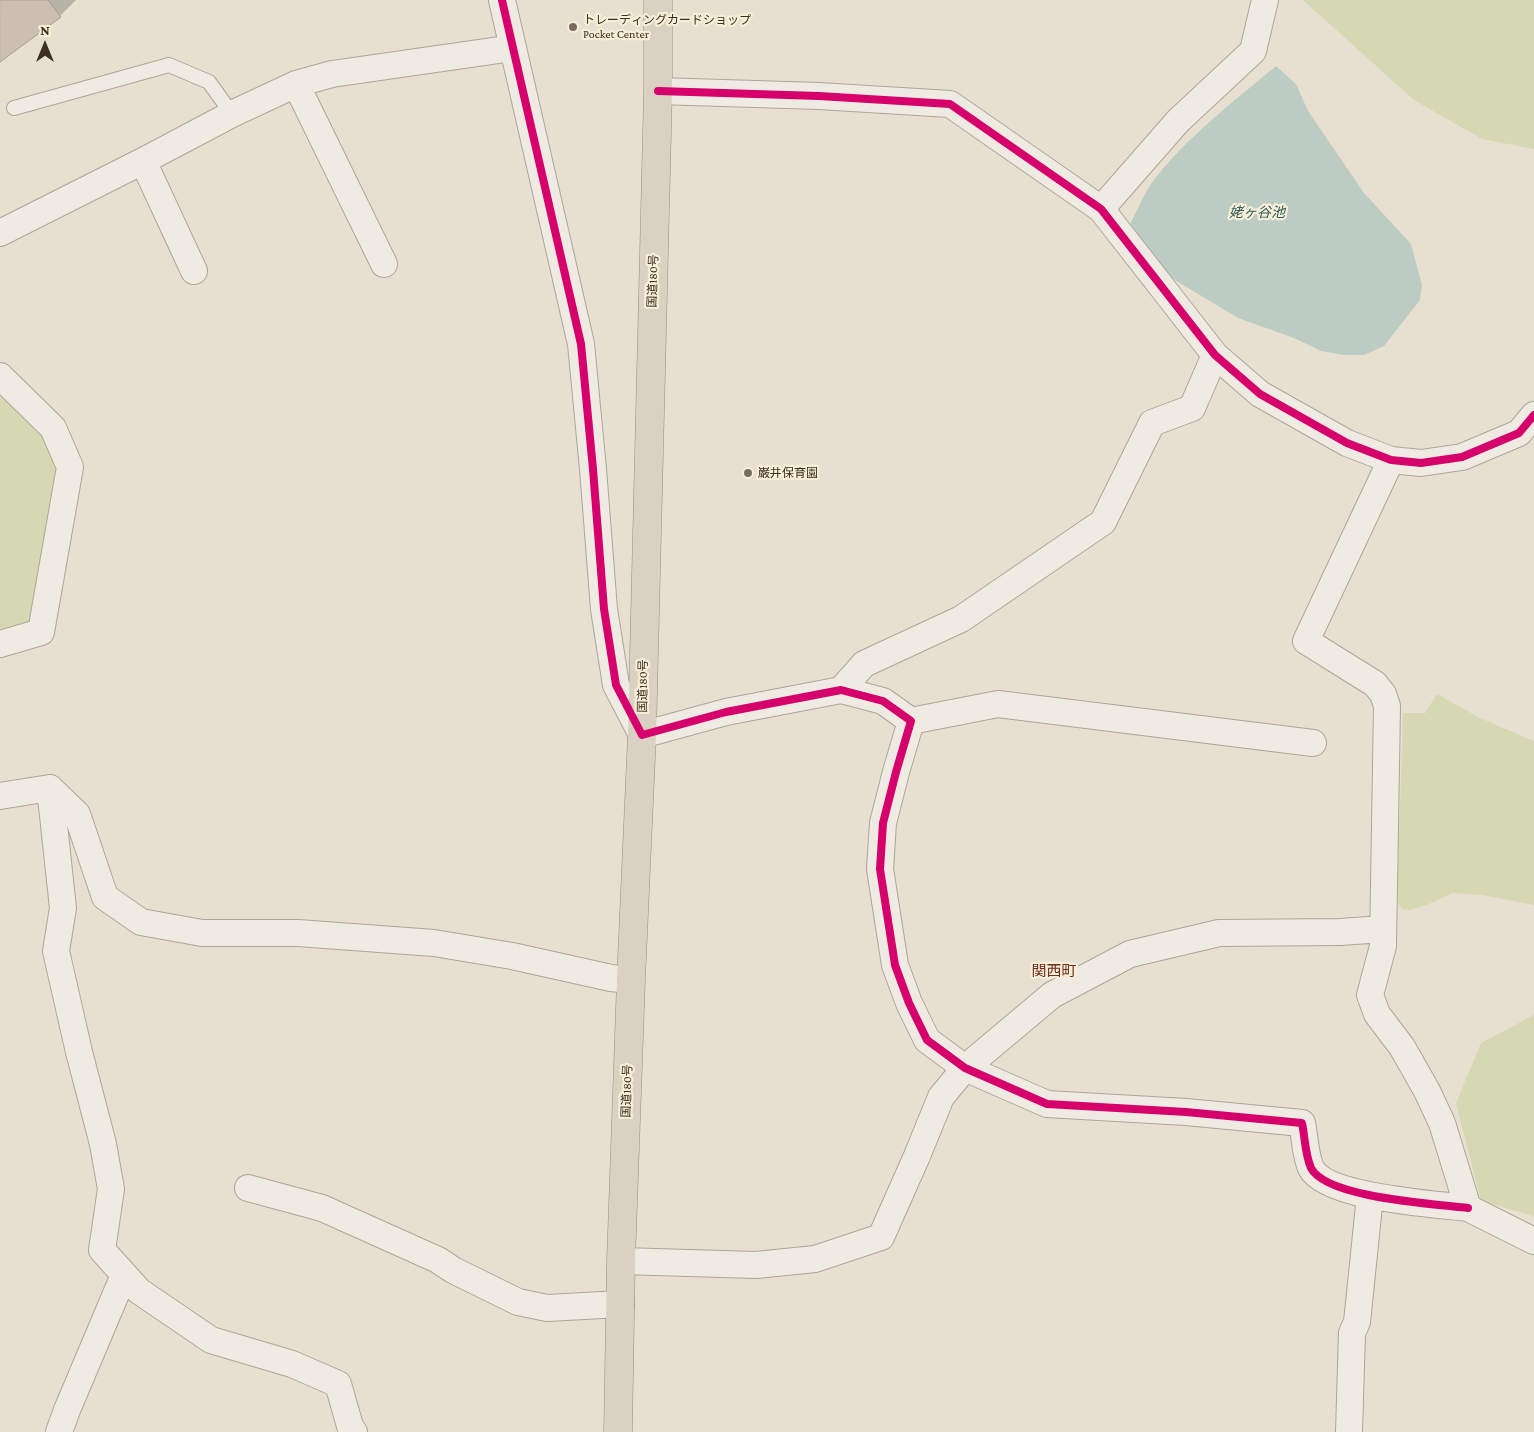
<!DOCTYPE html>
<meta charset="utf-8">
<style>
body{margin:0}
#map{position:relative;width:1534px;height:1432px;overflow:hidden;background:#e7e0d1;font-family:"Crimson Pro",serif}
canvas{display:block}
.north{position:absolute;left:20px;top:20px;width:50px;height:50px;-webkit-text-stroke:4px #f7eed8;paint-order:stroke;rotate:0deg;font-size:14px;font-weight:700;line-height:20px;text-align:center;color:#3d2e20}
.north::after{content:'';display:block;margin:auto;width:18px;height:22px;background:#3d2e20;clip-path:polygon(50% 0,100% 100%,50% 72%,0 100%)}
</style>
<div id="map">
<canvas width="1534" height="1432"></canvas>
<div class="north">N</div>
</div>
<script>
const ctx = document.querySelector('canvas').getContext('2d');
ctx.lineJoin = 'round';
function fillPath(path, color) { ctx.fillStyle = color; ctx.fill(path, 'evenodd'); }
function trace(path, color, width, dash) { ctx.strokeStyle = color; ctx.lineWidth = width; ctx.lineCap = dash ? 'butt' : 'round'; ctx.setLineDash(dash || []); ctx.stroke(path); }
function label(font, color, halo, rows, align = 'center') {
  ctx.font = font + ' "Crimson Pro","Noto Sans JP",serif'; ctx.lineWidth = 4.5; ctx.setLineDash([]); ctx.textBaseline = 'middle'; ctx.strokeStyle = halo; ctx.fillStyle = color; for (const [text, x, y, turn = 0] of rows) {
    ctx.save(); ctx.translate(x, y); ctx.rotate((+turn || 0) * Math.PI / 180); ctx.textAlign = isNaN(turn) ? turn : align; if (halo) ctx.strokeText(text, 0, 0); ctx.fillText(text, 0, 0); ctx.restore();
  }
}
const green = new Path2D(`
 M1303 0H1534V149L1482 139 1414 100Z
 M0 389 44 431 57 471 32 623 0 631Z
 M1437 694 1480 718 1534 741V905L1482 895 1452 893 1427 905 1409 910 1402 909 1397 901 1403 713H1425Z
 M1534 1015V1216L1481 1201 1456 1103 1481 1043Z`);
const water = new Path2D(`
 M1276 66 1296 84 1308 111 1364 193 1411 244 1422 285 1420 300 1384 346 1364 355H1344L1321 351 1294 338 1238 318 1170 277 1128 228C1136 214 1142 197 1151 184 1184 139 1233 102 1276 66Z`);
const shadow = new Path2D(`
 M0 0H76L60 16 0 60Z`);
const building = new Path2D(`
 M0 0H48L61 17 0 62Z`);
const lane = new Path2D(`
 M14 108 169 65 209 82 232 114`);
const street = new Path2D(`
 M502 0 581 344 593 469 604 609 616 685 642 735 726 712 841 690 883 701 911 721 896 772 883 823 880 869 895 965 909 1003 927 1040 965 1068 1047 1104 1186 1112 1302 1123C1305 1137 1305 1155 1311 1168 1326 1198 1436 1204 1468 1208
 M296 84 384 264
 M658 91 819 96 950 104 1101 209 1215 355 1260 394 1347 443 1391 460 1421 463 1462 457 1519 433 1534 415
 M143 161 194 271
 M1101 209 1178 121 1253 51 1265 0
 M0 233 143 161 232 114 296 84 332 74 513 48
 M0 376 53 428 70 467 41 632 0 644
 M1391 460 1306 641 1375 684 1383 694 1387 706 1383 946 1370 995 1377 1014 1402 1047 1427 1091 1442 1123 1468 1208 1534 1241
 M841 690 864 664 961 619 1103 522 1152 423 1192 408 1215 355
 M911 721 998 704 1313 743
 M50 788 63 908 56 951 79 1052 103 1144 111 1189 102 1250 139 1291 211 1340 292 1364 338 1384 350 1426 354 1432
 M0 796 50 788 77 814 105 897 141 922 202 933H298L434 943 512 956 611 978 631 980
 M248 1188 322 1208 438 1260 453 1270 518 1302 547 1308 621 1304
 M621 1261 756 1265 815 1259 881 1237 917 1156 941 1097 965 1068 1052 995 1130 954 1219 933 1340 932 1383 929
 M59 1432 67 1410 124 1275
 M1349 1432 1352 1333 1357 1322 1370 1196`);
const highway = new Path2D(`
 M618 1432 621 1261 631 980 642 735 658 91V0`);
const cycleway = new Path2D(`
 M502 0 581 344 593 469 604 609 616 685 642 735 726 712 841 690 883 701 911 721 896 772 883 823 880 869 895 965 909 1003 927 1040 965 1068 1047 1104 1186 1112 1302 1123C1305 1137 1305 1155 1311 1168 1326 1198 1436 1204 1468 1208
 M658 91 819 96 950 104 1101 209 1215 355 1260 394 1347 443 1391 460 1421 463 1462 457 1519 433 1534 415`);
const markers = [
 [573,27,5,"#786c5e"],
 [748,473,5,"#786c5e"]
];
const poiNames = [
 ["トレーディングカードショップ",583,20],
 ["Pocket Center",583,34],
 ["巌井保育園",758,473]
];
const streetNames = [
 ["国道180号",653,281,-88],
 ["国道180号",643,686,-89],
 ["国道180号",627,1091,-88]
];
const waterNames = [
 ["姥ヶ谷池",1257,213]
];
const quarterNames = [
 ["関西町",1054,971]
];
fillPath(green, '#d6d7b3');
fillPath(water, '#bcccc2');
fillPath(shadow, '#0003');
fillPath(building, '#cbbfb2');
trace(building, '#a89c90', 1);
trace(lane, '#ada599', 16);
trace(street, '#ada599', 28);
trace(highway, '#928b80', 29);
trace(lane, '#efebe3', 14);
trace(street, '#efebe3', 26);
trace(highway, '#dad1c2', 28);
trace(cycleway, '#d6006c', 8);
for (const [x, y, r, color] of markers) { const dot = new Path2D(); dot.arc(x, y, r, 0, 2 * Math.PI); ctx.fillStyle = color; ctx.fill(dot); trace(dot, '#f7eed8', 2); }
label('12px', '#3d2e20', '#f7eed8', poiNames, 'left');
label('12px', '#3d2e20', '#f7eed8', streetNames);
label('italic 14px', '#2f5d5a', '#f7eed8', waterNames);
label('15px', '#6b2e1e', '#f7eed8', quarterNames);
</script>
